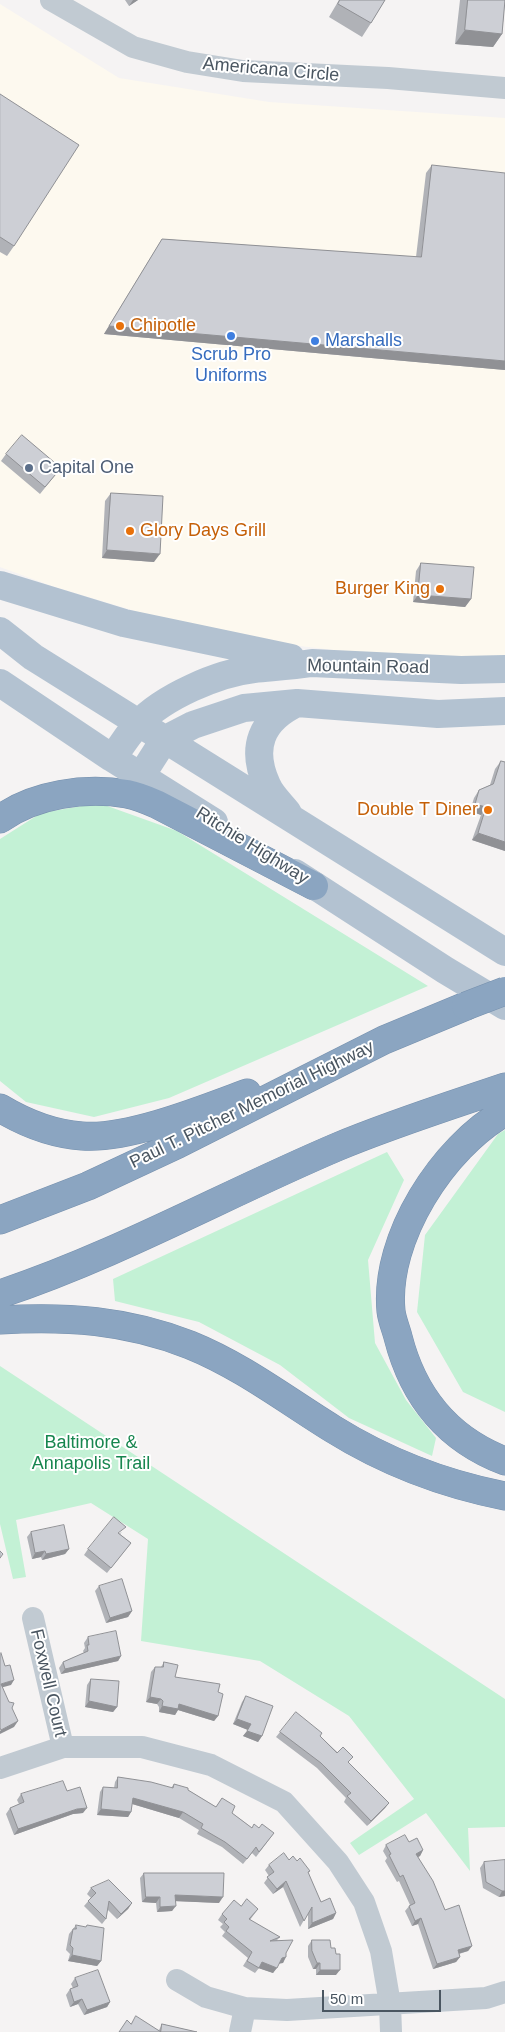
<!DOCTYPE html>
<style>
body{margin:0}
#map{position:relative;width:505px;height:2032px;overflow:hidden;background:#f5f3f3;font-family:Arial,sans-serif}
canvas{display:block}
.scale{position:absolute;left:322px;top:1990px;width:119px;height:22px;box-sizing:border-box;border:2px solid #4a5661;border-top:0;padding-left:6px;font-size:15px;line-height:18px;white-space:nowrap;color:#4a5661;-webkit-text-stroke:4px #fff;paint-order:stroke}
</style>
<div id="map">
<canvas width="505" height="2032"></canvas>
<div class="scale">50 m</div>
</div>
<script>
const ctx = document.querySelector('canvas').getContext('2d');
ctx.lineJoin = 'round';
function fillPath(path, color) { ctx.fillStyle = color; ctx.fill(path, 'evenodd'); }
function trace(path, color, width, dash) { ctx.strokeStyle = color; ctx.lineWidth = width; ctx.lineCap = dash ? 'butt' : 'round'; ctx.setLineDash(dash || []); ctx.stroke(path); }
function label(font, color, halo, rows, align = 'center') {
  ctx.font = font + ' Arial,sans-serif'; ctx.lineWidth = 4; ctx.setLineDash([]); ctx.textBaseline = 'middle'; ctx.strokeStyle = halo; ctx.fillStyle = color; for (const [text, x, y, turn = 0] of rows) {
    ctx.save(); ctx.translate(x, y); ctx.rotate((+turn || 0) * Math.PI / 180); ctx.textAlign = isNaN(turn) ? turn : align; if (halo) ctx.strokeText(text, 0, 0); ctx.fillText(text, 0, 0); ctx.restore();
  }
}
const commercial = new Path2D(`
 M0 4 119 78 269 102 505 118V655L465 658 358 653 300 646 145 614 52 586 0 567Z`);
const green = new Path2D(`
 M99 803 177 831 428 986 169 1098 94 1117 26 1102 0 1081V839L41 813Z
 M505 1130V1412L463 1392 417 1312 425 1235 498 1134Z
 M387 1152 404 1180 368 1260 375 1343 406 1400 436 1438 432 1456 349 1418 280 1365 199 1322 115 1301 113 1279Z
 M0 1366 505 1699V1827L468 1828 470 1871 426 1813 359 1855 350 1843 414 1799 349 1716 260 1661 141 1641 148 1539 91 1503 16 1520 26 1577 13 1579 0 1524Z`);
const minor = new Path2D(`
 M51 0 133 47 187 62 243 71 388 78 505 88
 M33 1618 63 1747
 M0 1768 63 1747H142L211 1765 284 1802 338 1862 364 1902 381 1951 390 2004 391 2032
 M177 1980 206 1997 245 2008 287 2010 486 1998 505 1992
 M240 2032 245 2008`);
const major = new Path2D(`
 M0 585 124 623 291 658
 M0 631 33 657 505 952
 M0 683 112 758 214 822
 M112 758C121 747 128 734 138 724 163 697 218 673 254 669 274 667 292 666 312 663L461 670 505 669
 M141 776 164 740 193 725 244 708 297 703 438 714 505 711
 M288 813C281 804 271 795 267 785 250 748 261 720 297 703
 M295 873 445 970 505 1006`);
const highway = new Path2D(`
 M0 819C35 794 85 787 127 794 137 796 147 800 156 804L314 886
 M0 1108C25 1123 53 1134 82 1136 127 1140 204 1109 247 1093
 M505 1112C443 1147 384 1238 391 1311 392 1320 396 1329 398 1337 413 1396 447 1439 505 1461
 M0 1220 88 1186 178 1144 384 1040 466 1006
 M0 1294C117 1255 224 1195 337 1147 392 1124 449 1106 505 1087
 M0 1320C66 1316 127 1320 190 1345 242 1366 286 1400 333 1429 386 1462 444 1484 505 1496`);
const highwayBridge = new Path2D(`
 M466 1006 505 991`);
const wall = new Path2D(`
 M125 0H138L129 6Z
 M339 0H385L371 23 362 37 329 17Z
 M460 0H505L502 34 493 47 455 44Z
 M0 94 14 246 7 256 0 252Z
 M432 165 505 370 104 334 162 239 416 257 426 173Z
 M6 454 56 474 40 494 1 461Z
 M111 493 154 562 102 558 105 501Z
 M421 563 471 599 465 607 413 602 416 571Z
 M501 761 505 762V851L472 840 481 815 470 811 474 798 479 790 490 785 495 769Z
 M31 1532 69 1549 65 1554 42 1560 41 1557 32 1559 27 1537Z
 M122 1532 120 1534 131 1543 107 1573 84 1555 88 1549Z
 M99 1586 132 1611 128 1617 106 1623 95 1591Z
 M88 1637 121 1656 118 1661 61 1674 59 1668 63 1662 84 1653 83 1651 85 1648 84 1643Z
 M164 1662 175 1677 218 1692V1716L214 1721 178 1710 175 1715 159 1712V1707L157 1704 146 1702 151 1672 155 1667H161Z
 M91 1679 117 1707 113 1712 85 1707 87 1685Z
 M246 1696 262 1736 258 1742 243 1736 248 1730 233 1724 242 1702Z
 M280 1732 320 1736 349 1763 389 1803 385 1808 367 1826 344 1802 346 1798 317 1768 276 1737Z
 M118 1777 171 1788 174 1784 188 1790 216 1807 222 1798 232 1813 252 1828H259L274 1833 256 1857 252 1853 243 1864 222 1847 197 1834 199 1830 179 1818 132 1804 131 1812 128 1817 97 1815 100 1792 103 1787 114 1788 115 1782Z
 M21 1794 83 1813 73 1814 14 1835 6 1814 10 1808 19 1804 17 1800Z
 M409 1842 423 1850 420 1856 418 1857 445 1910 472 1946 468 1951 459 1954 460 1957 456 1962 433 1969 418 1924 412 1926 405 1911 410 1905 399 1881 397 1882 385 1861 387 1858 383 1851 386 1845Z
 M289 1860 297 1861 310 1871 308 1873 321 1902 336 1913 333 1919 308 1929V1913L300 1927 283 1887 273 1894 264 1883 269 1876 265 1870 269 1865Z
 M484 1862 505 1896 499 1897 483 1888 480 1868Z
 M144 1873 219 1903 176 1901 172 1911 157 1912 156 1903 142 1902 140 1878Z
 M91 1888 132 1903 128 1909 117 1919 107 1909 106 1919 102 1924 84 1906 91 1898 87 1894Z
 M241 1906 258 1909 250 1920 280 1937 277 1940 286 1953 283 1963H279L273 1973 259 1968 255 1973 243 1966 248 1958 222 1936 225 1932 220 1927 223 1924 218 1920 222 1914Z
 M76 1925 101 1961 97 1966 68 1961 70 1954 66 1950 69 1934Z
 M312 1940 331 1948 336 1975H316V1969H313L308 1957V1946Z
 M75 1978 110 2002 107 2007 84 2015 78 2004 70 2007 66 1995 70 1989 73 1988 71 1984Z
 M130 2024 159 2030 162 2024 197 2032H119Z`);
const shadedWall = new Path2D(`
 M133 0H138L129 6Z
 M465 30 502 34 493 47 455 44Z
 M109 326 505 361V370L104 334Z
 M107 550 160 554 154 562 102 558Z
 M418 595 471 599 465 607 413 602Z
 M475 804 486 807 481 815 470 811Z
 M478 833 505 842V851L472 840Z
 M69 1549 65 1554 42 1560 46 1554Z
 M45 1551 41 1557 32 1559 35 1553Z
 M132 1611 128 1617 106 1623 110 1618Z
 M121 1656 118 1661 61 1674 65 1669Z
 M14 1680 11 1685 0 1688 1 1684Z
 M150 1697 161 1699 157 1704 146 1702Z
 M89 1701 117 1707 113 1712 85 1707Z
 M179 1704 218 1716 214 1721 178 1710 175 1715 159 1712 162 1706Z
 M237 1719 251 1724 248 1730 233 1724Z
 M18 1721 14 1727 0 1734V1731L1 1730Z
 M247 1731 262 1736 258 1742 243 1736Z
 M133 1798 183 1812 179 1818 129 1803Z
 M389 1803 385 1808 367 1826 371 1821Z
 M87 1808 83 1813 73 1814 14 1835 18 1829 77 1809Z
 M101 1809 131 1812 128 1817 97 1815Z
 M423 1850 420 1856 412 1860 416 1854Z
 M286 1881 283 1887 273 1894 277 1889Z
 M502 1891H505V1896L499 1897Z
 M175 1895 223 1897 219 1903 172 1901Z
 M146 1897H160L156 1903 142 1902Z
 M132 1903 128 1909 117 1919 121 1914Z
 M176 1906 172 1911 157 1912 160 1907Z
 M336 1913 333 1919 308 1929 312 1923Z
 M421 1918 418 1924 412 1926 415 1921Z
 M472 1946 468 1951 454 1955 458 1950Z
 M72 1955 101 1961 97 1966 68 1961Z
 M286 1957 283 1963 278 1964 282 1958Z
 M460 1957 456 1962 433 1969 437 1964Z
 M262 1962 277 1968 273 1973 258 1968Z
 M317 1963H320L316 1969H313Z
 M320 1970H340L336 1975H316Z
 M82 1999 78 2004 70 2007 74 2002Z
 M110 2002 107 2007 84 2015 87 2010Z`);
const building = new Path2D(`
 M340 0H385L371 23 338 4Z
 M468 0H505L502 34 465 30Z
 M0 94 79 145 14 246 0 237Z
 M432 165 505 173V361L109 326 162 239 421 257Z
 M22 435 61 468 45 487 6 454Z
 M111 493 163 496 160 554 107 550Z
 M421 563 474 567 471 599 418 595Z
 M501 761 505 762V842L478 833 486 807 475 804 479 790 493 784Z
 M114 1517 126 1527 118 1533 131 1543 111 1568 88 1549Z
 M64 1525 69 1549 46 1554 45 1551 35 1553 31 1532Z
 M0 1551 3 1554 0 1558Z
 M122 1579 132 1611 110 1618 99 1586Z
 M116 1631 121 1656 65 1669 63 1662 88 1651 87 1645H89L88 1637Z
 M1 1653 5 1666 10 1665 14 1680 1 1684 9 1702 14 1703 12 1708 18 1721 1 1730 0 1728V1654Z
 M164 1662 178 1665 175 1677 220 1684 218 1692 223 1694 218 1716 179 1704 178 1709 162 1706 163 1701 161 1699 150 1697 155 1667H163Z
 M91 1679 119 1681 117 1707 89 1701Z
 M246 1696 273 1706 262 1736 247 1731 251 1724 237 1719Z
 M296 1712 322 1733 320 1736 337 1753 343 1747 353 1757 348 1762 389 1803 371 1821 347 1796 351 1793 321 1763 280 1732Z
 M118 1777 151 1782 173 1788 174 1784 188 1788V1790L216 1807 222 1798 235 1806 232 1813 252 1828 254 1824 259 1828 262 1824 274 1833 259 1852 256 1847 247 1859 225 1842 201 1828 203 1824 183 1812 133 1798 131 1812 101 1809 103 1787 117 1788Z
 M63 1781 67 1791 80 1787 87 1808 77 1809 18 1829 10 1808 24 1802 21 1794Z
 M405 1835 409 1842 417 1838 423 1850 416 1854 433 1881 445 1910 459 1905 472 1946 458 1950 460 1957 437 1964 421 1918 415 1921 409 1906 415 1903 403 1875 400 1877 389 1855 391 1854 386 1845Z
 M284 1853 289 1860 293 1856 297 1861 300 1858 310 1871 308 1872 321 1902 330 1898 336 1913 312 1923V1907L304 1921 286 1881 277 1889 267 1877 274 1872 269 1865Z
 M505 1860V1891H502L486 1882 484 1862Z
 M144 1873H224L223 1897 175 1895 176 1906 160 1907V1897H146Z
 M109 1880 132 1903 121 1914 109 1901 106 1919 88 1901 96 1893 91 1888Z
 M247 1899 258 1909 249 1919 280 1937 270 1941 293 1940 286 1953V1957L282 1958 277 1968 262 1962 259 1968 247 1961 252 1952 226 1931 229 1927 224 1922 227 1919 222 1914 234 1900 241 1906Z
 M76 1925 86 1927 87 1925 104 1928 101 1961 72 1955 73 1948 70 1945 73 1929H76Z
 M312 1940H330L331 1948H335L336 1954H340V1970H320V1963H317L312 1951Z
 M98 1970 110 2002 87 2010 82 1999 74 2002 70 1989 78 1986 75 1978Z
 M136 2016 161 2032H119L127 2020 131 2024Z
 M162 2024 197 2032H161Z`);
const markers = [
 [120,326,5,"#e8710a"],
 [231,336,5,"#3f7fe0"],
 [315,341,5,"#3f7fe0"],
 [29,468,5,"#5c6f8a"],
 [130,531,5,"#e8710a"],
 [440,589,5,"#e8710a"],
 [488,810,5,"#e8710a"]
];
const streetNames = [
 ["Americana Circle",271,70,5],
 ["Mountain Road",368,667,1],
 ["Ritchie Highway",252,846,32],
 ["Paul T. Pitcher Memorial Highway",252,1105,-26],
 ["Foxwell Court",48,1683,77]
];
const foodNames = [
 ["Chipotle",130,326],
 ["Glory Days Grill",140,531],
 ["Burger King",430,589,"right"],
 ["Double T Diner",478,810,"right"]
];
const shopNames = [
 ["Marshalls",325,341],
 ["Scrub Pro",231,355,"center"],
 ["Uniforms",231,376,"center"]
];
const serviceNames = [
 ["Capital One",39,468]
];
const parkNames = [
 ["Baltimore &",91,1443],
 ["Annapolis Trail",91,1464]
];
fillPath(commercial, '#fdf9ef');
fillPath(green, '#c3f1d5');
trace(highway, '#7690ad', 29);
trace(minor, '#c1cad2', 22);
trace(major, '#b3c2d1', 28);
trace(highway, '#8ba5c1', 28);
trace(highwayBridge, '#7690ad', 29, []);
trace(highwayBridge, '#8ba5c1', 28);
fillPath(wall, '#b0b2b7');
fillPath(shadedWall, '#909195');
fillPath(building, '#cdcfd5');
trace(building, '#909195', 1);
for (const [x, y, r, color] of markers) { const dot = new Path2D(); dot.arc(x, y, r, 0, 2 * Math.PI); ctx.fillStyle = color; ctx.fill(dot); trace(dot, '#fff', 2); }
label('18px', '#4a5661', '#fff', streetNames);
label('18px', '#c56008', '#fff', foodNames, 'left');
label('18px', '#366cbe', '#fff', shopNames, 'left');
label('18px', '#4e5e75', '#fff', serviceNames, 'left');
label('18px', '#17864f', '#fff', parkNames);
</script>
